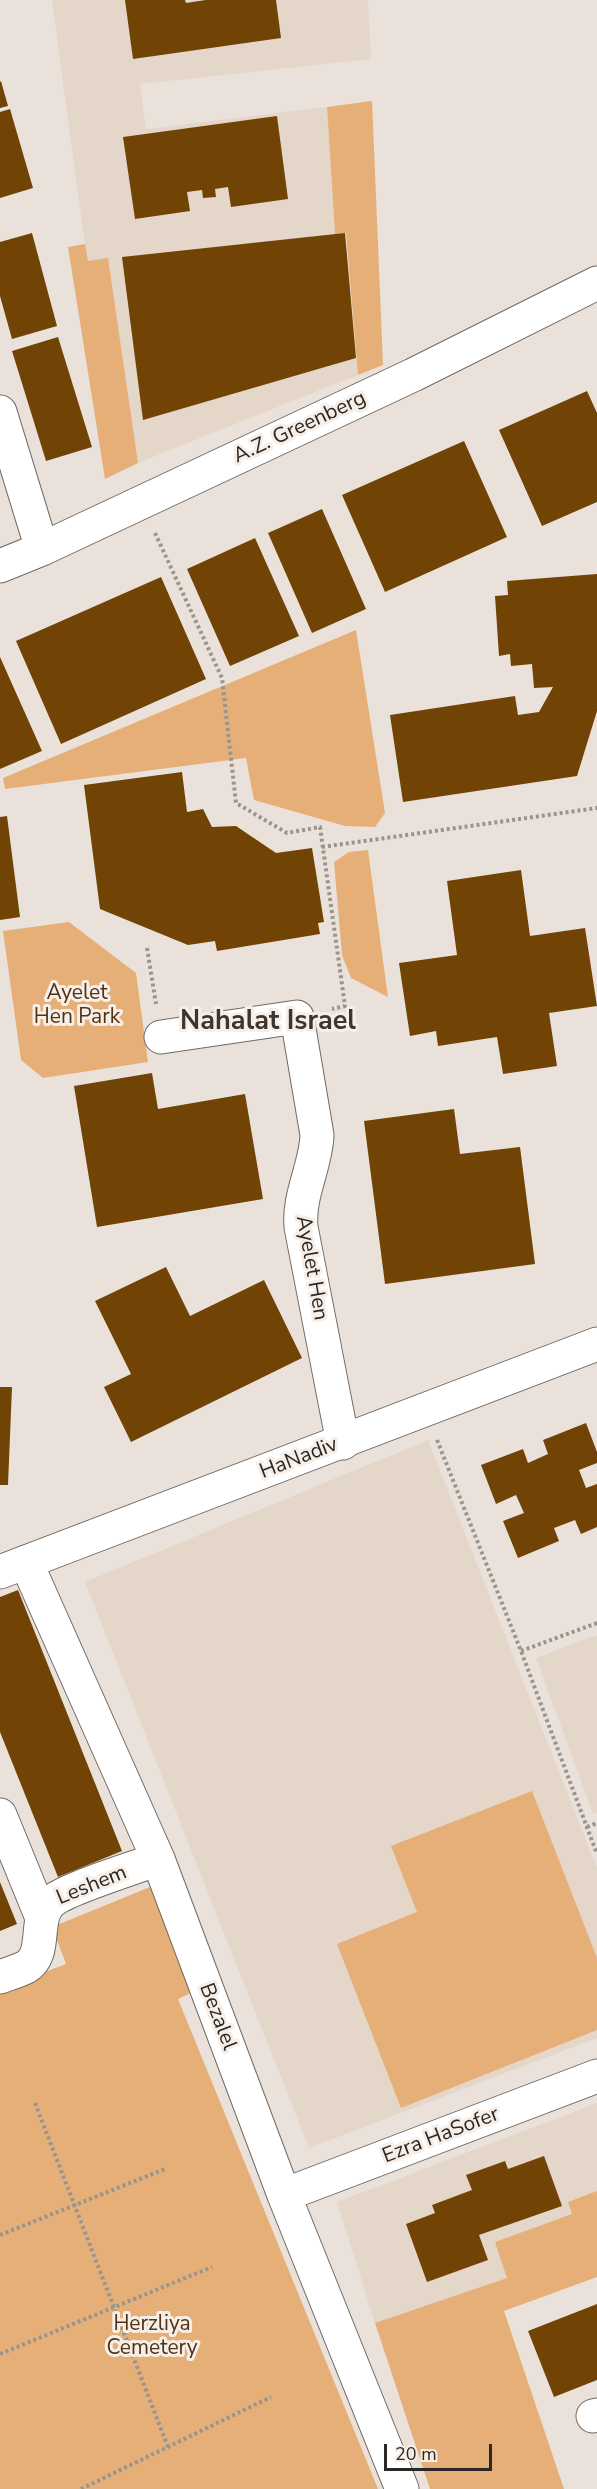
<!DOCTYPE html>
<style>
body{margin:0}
#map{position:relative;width:597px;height:2489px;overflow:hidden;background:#eae2da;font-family:"Nunito Sans",sans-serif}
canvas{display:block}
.scale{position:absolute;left:384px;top:2444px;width:108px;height:27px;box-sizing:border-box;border:3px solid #2a2724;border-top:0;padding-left:8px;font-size:18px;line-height:21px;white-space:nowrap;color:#2a2724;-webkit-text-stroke:4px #f7efe7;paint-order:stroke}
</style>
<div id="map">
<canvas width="597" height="2489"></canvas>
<div class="scale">20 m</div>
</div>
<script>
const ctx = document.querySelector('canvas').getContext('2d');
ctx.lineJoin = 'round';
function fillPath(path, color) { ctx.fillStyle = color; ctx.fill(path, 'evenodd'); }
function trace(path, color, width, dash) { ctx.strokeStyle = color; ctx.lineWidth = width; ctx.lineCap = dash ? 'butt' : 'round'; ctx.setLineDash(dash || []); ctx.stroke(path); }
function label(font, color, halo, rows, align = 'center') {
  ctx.font = font + ' "Nunito Sans",sans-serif'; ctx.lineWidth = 6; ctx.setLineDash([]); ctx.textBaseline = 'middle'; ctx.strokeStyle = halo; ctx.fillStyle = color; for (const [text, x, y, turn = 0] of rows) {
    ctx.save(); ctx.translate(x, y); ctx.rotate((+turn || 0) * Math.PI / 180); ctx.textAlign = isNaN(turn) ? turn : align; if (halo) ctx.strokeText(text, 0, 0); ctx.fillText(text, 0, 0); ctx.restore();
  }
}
const built = new Path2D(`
 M52 0H368L371 59 140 84 146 129 327 107 335 233H345L358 375 138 463 108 259 87 261Z
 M428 1440 597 1868V2038L309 2148 85 1582Z
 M597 1635V1812L593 1814 536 1658Z
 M597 2103V2191L568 2202 572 2214 495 2242 508 2278 375 2323 337 2202Z`);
const green = new Path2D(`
 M372 101 383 365 358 375 346 233 335 234 327 107Z
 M85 244 88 261 108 258 138 463 105 479 68 247Z
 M356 630 385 813 375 827 345 826 254 800 246 758 5 789 3 778Z
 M368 850 388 997 351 978 342 955 334 862 349 852Z
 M69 922 136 973 148 1062 43 1078 21 1060 3 931Z
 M532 1791 597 1958V2030L401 2108 337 1944 417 1912 391 1846Z
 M155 1885 197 1990 178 1999 378 2489H0V1989L66 1964 52 1927Z
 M597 2191V2277L504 2311 564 2489H430L375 2323 507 2278 495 2242 572 2214 568 2202Z`);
const building = new Path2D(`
 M125 0H185L186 3 206 0H276L281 38 133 59Z
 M1 81 8 106 0 108V82Z
 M10 109 33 188 0 198V112Z
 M277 116 288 199 231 207 228 187 215 189 216 197 203 198 202 190 187 192 190 211 135 219 123 137Z
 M32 233 57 326 12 339 0 296V242Z
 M345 233 356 358 143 420 122 257Z
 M58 337 92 447 46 461 12 351Z
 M587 391 597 413V502L542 526 499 430Z
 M464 441 507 537 385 592 342 495Z
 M322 509 366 609 312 633 268 533Z
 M255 538 299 636 230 666 187 569Z
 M597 574V711L577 776 403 802 390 715 515 696 518 715 539 712 553 687 534 688 532 664 511 666 510 654 499 656 495 596 508 595 507 581Z
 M161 577 206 679 61 744 16 641Z
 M0 657 42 751 0 769Z
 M182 772 187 812 203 809 212 827 236 826 276 853 312 848 324 922 318 923 320 934 217 951 215 941 188 945 100 909 84 785Z
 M7 816 20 917 0 920V817Z
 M521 870 530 936 585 928 597 1006 549 1013 557 1066 503 1074 497 1037 438 1046 436 1031 410 1036 399 963 457 955 447 881Z
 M152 1073 158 1109 245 1094 263 1199 97 1227 74 1086Z
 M454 1109 460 1154 520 1147 535 1264 385 1284 364 1121Z
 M166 1267 190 1316 264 1280 302 1358 131 1442 104 1387 131 1374 95 1301Z
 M0 1387H12L8 1485H0Z
 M586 1423 597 1452V1463L579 1470 586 1488 597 1484V1527L581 1534 575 1520 554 1528 559 1541 518 1558 503 1521 524 1513 516 1495 496 1504 481 1465 523 1449 528 1463 548 1454 543 1440Z
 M18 1590 122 1851 58 1877 0 1732V1597Z
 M0 1882 17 1924 0 1931Z
 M544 2156 562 2206 479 2235 488 2260 427 2282 406 2224 435 2213 432 2205 472 2190 466 2175 505 2161 508 2169Z
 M597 2304V2380L554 2397 528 2331Z`);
const path = new Path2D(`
 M155 533 222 678 236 803 287 833 320 827 345 1006 332 1009
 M322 847 597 808
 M147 948 156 1004
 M437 1440 521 1651 597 1854
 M521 1651 597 1623
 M587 1827 597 1823
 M35 2103 168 2447
 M0 2235 165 2169
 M0 2354 212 2267
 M81 2489 271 2397`);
const minor = new Path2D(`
 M0 412 42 549
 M0 566 42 549 413 375 597 283
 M161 1037 297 1017 317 1135C316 1166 298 1195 301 1227L343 1443
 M26 1562 158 1859 284 2195 402 2489
 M0 1815 42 1918
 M0 1977C8 1974 18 1971 26 1967 48 1954 33 1919 50 1903 64 1889 135 1868 158 1859
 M284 2195 597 2076
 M593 2416 597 2415`);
const tertiary = new Path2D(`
 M0 1572 597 1344`);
const streetNames = [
 ["A.Z. Greenberg",300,428,-25],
 ["Ayelet Hen",311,1268,80],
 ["HaNadiv",299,1459,-21],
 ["Leshem",92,1886,-22],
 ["Bezalel",217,2017,69],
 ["Ezra HaSofer",441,2136,-21]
];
const parkNames = [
 ["Ayelet",77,994],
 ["Hen Park",77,1018],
 ["Herzliya",152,2325],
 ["Cemetery",152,2349]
];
const districtNames = [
 ["Nahalat Israel",268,1022]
];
fillPath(built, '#e4d6c9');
fillPath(green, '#e5af77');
fillPath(building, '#714304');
trace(minor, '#716a63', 35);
trace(tertiary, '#716a63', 35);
trace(path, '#9a948e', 4, [3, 3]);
trace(minor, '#fff', 33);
trace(tertiary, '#fff', 33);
label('21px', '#2a2724', '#f7efe7', streetNames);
label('21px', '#4e3316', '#f7efe7', parkNames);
label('bold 27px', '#3c3630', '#f7efe7', districtNames);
</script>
